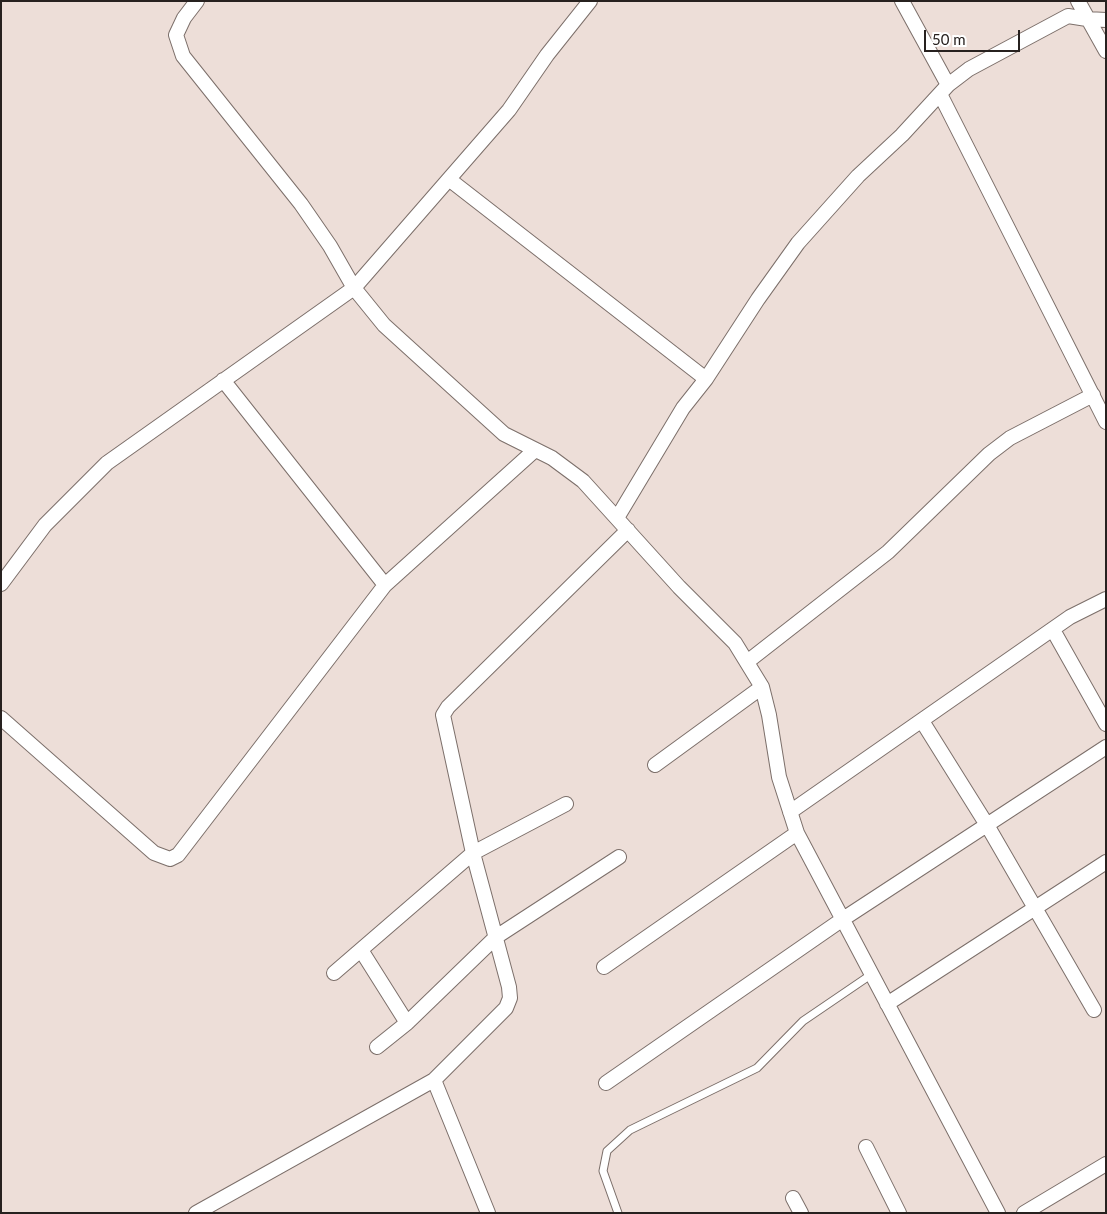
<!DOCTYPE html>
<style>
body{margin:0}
#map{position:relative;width:1107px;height:1214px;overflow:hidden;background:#edded8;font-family:Lato,sans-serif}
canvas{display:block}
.frame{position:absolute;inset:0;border:2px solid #27211f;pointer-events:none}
.scale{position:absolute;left:924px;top:30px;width:96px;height:22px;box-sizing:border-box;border:2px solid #27211f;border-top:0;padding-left:6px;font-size:15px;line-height:18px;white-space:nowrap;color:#27211f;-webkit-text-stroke:4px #fff;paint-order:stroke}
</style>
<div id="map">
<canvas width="1107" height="1214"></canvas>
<div class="frame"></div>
<div class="scale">50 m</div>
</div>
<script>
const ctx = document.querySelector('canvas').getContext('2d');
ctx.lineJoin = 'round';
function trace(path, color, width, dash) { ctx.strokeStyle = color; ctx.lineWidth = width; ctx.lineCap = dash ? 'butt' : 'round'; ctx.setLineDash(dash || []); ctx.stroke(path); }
const lane = new Path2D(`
 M618 1213 603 1171 607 1151 630 1130 757 1068 803 1021 872 974`);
const street = new Path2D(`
 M197 1 184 18 176 35 183 56 301 204 330 246 354 288 384 325 504 434 552 458 583 481 679 587 735 643 762 687 769 715 779 777 797 833 998 1213
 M902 1 948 85
 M1078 1 1106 51
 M940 94 1106 422
 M450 180 706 379
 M223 380 385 585 535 450
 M617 518 683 408 706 379 758 299 798 243 858 176 902 135 948 85 969 69 1068 16 1087 19 1106 20
 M1 584 45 525 107 463 354 288 509 110 547 55 590 1
 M1053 630 1106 724
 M747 662 888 552 989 454 1010 438 1093 395
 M1 718 154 853 170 859 178 855 385 585
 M922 721 987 825 1094 1010
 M655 765 762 687
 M790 812 1070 617 1106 599
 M361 950 407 1023
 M604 967 797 833
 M334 973 473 853 566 804
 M887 1004 1106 862
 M377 1047 407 1023 496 937 619 857
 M434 1080 488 1213
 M606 1083 843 919 1106 747
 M866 1147 899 1213
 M793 1198 801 1213
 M196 1213 434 1080 506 1008 510 998 509 987 473 853 443 715 448 707 628 530
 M1024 1213 1106 1164`);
trace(lane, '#7c6f6a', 9);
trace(street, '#7c6f6a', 16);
trace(lane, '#fff', 7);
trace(street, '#fff', 14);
</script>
